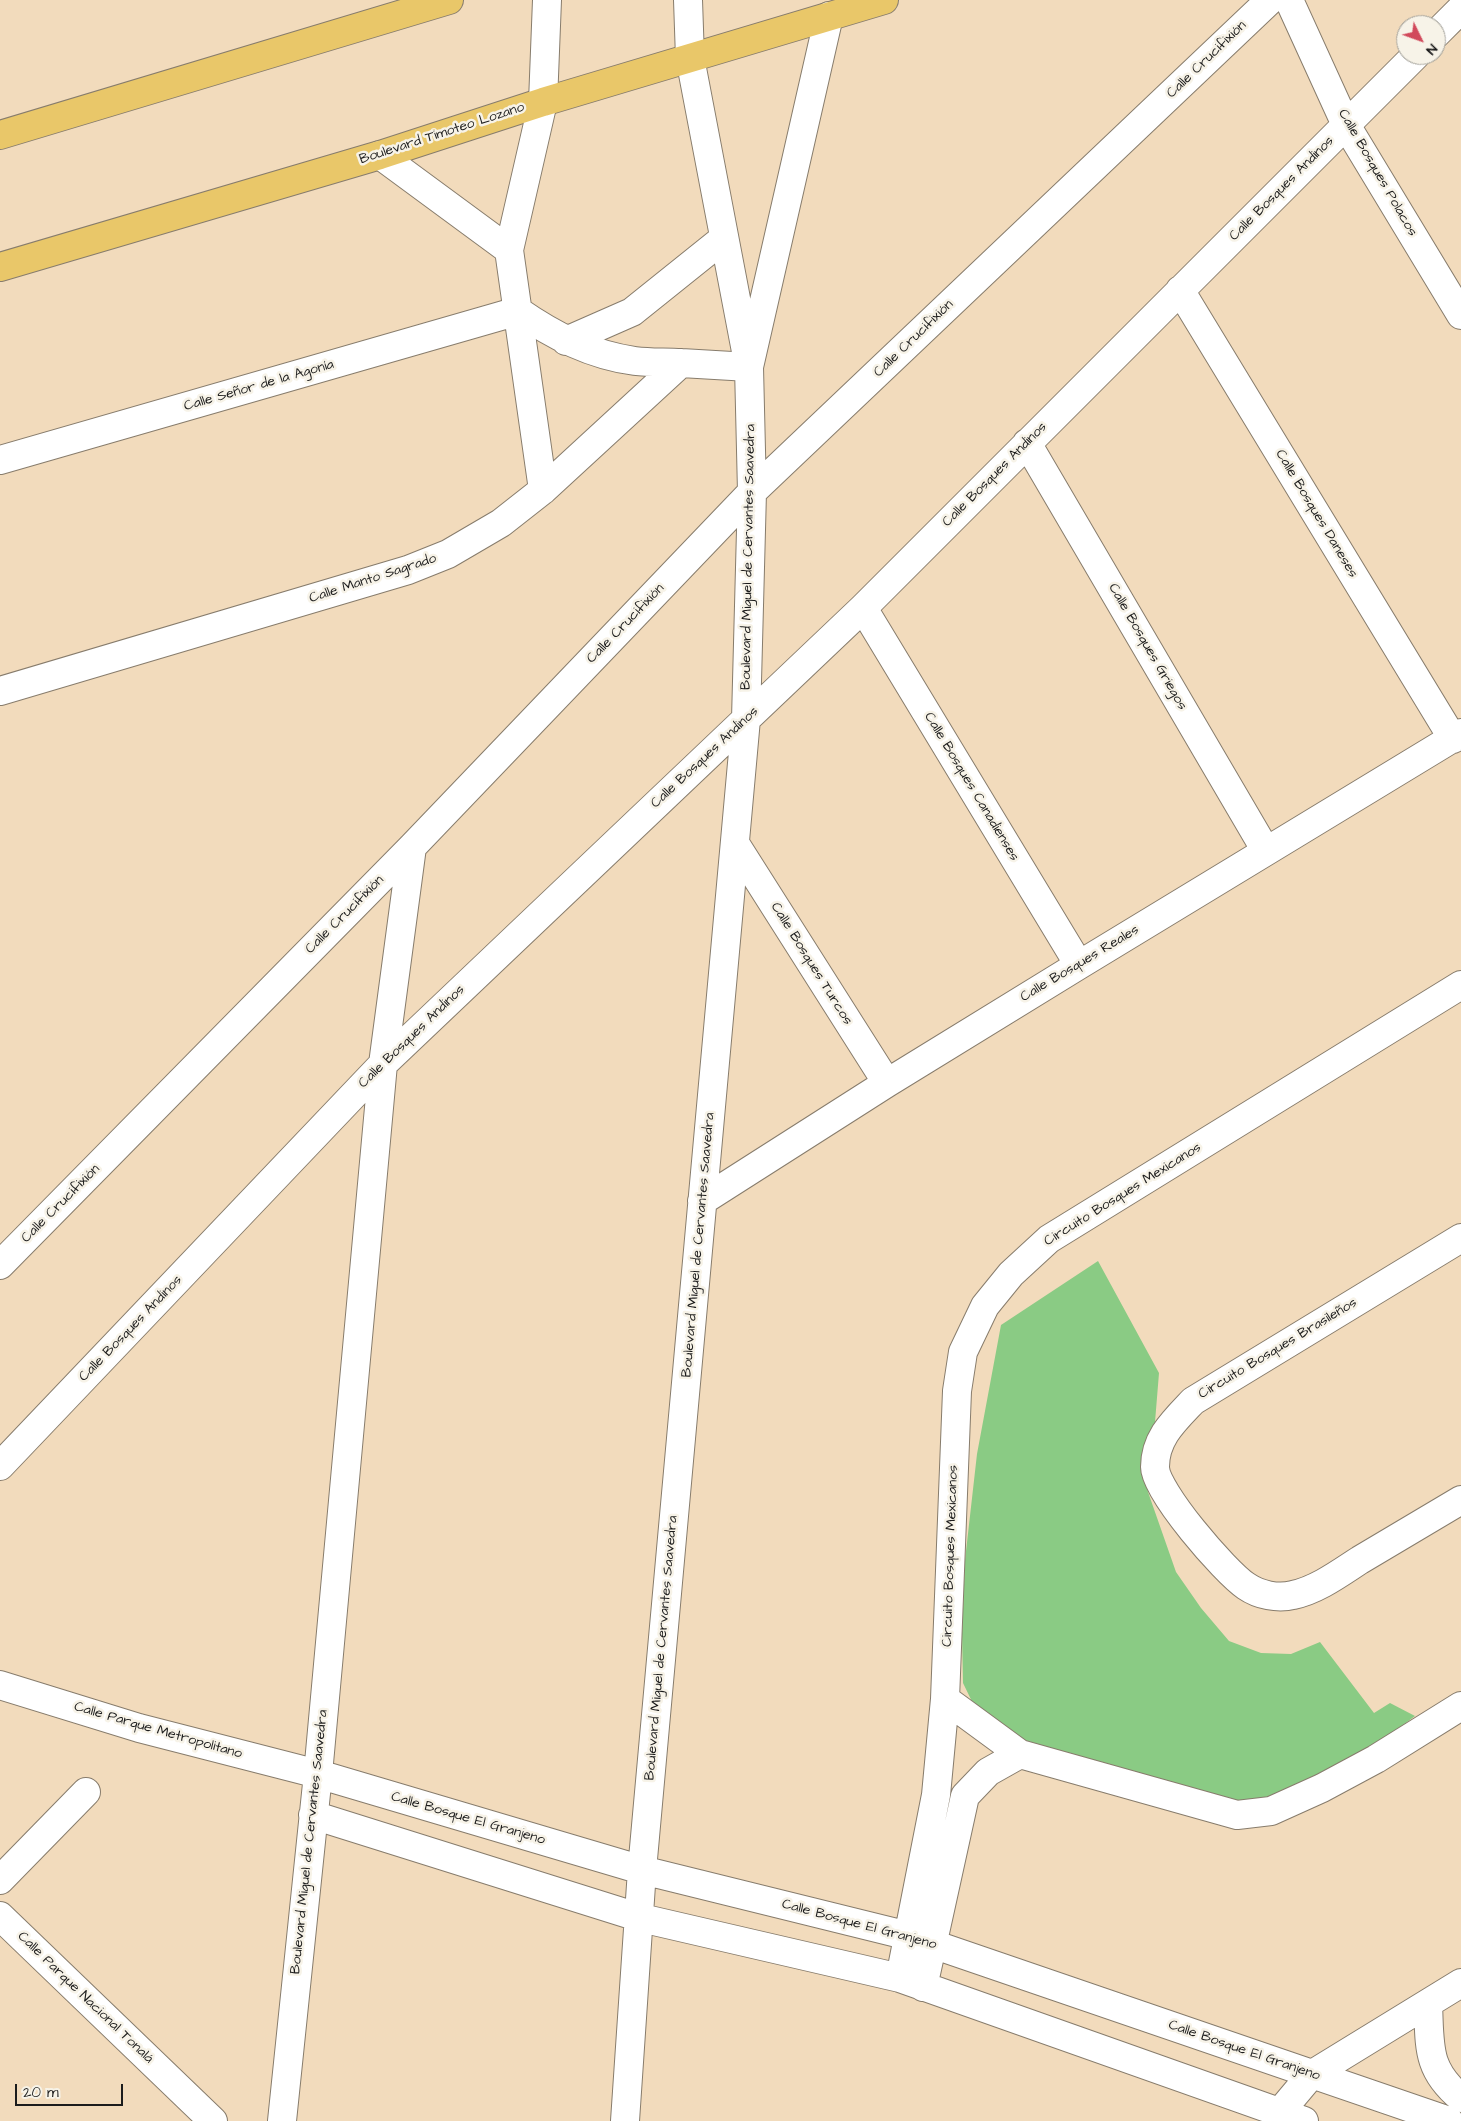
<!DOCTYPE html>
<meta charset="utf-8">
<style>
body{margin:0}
#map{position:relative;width:1461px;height:2121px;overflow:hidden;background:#f2dbbc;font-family:"Architects Daughter",sans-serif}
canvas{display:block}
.north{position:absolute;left:1396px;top:15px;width:50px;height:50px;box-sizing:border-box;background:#f7f3e8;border:1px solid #9f9d96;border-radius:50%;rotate:132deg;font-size:14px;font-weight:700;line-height:20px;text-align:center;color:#1c1c1c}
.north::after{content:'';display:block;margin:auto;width:18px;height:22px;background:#d1495b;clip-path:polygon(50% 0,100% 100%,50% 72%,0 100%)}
.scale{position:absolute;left:15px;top:2084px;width:108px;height:22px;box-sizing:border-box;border:2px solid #1c1c1c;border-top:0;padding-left:6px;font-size:15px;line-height:18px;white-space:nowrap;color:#1c1c1c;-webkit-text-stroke:4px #f7f3e8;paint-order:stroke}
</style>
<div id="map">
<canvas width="1461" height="2121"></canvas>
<div class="north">N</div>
<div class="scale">20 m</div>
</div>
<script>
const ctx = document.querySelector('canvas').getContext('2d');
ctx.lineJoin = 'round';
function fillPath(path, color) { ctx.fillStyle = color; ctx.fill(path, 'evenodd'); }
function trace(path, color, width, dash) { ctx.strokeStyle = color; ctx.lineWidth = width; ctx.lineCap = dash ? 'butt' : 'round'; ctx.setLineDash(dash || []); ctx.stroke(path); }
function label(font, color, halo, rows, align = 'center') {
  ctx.font = font + ' "Architects Daughter",sans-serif'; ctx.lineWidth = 5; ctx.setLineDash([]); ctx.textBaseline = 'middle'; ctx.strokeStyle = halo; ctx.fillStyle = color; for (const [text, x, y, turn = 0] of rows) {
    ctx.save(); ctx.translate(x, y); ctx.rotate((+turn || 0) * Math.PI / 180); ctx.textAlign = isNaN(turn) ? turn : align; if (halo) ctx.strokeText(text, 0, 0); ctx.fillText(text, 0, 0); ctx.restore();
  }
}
const green = new Path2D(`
 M1098 1261 1159 1373 1155 1422 1145 1467 1148 1492 1176 1572 1201 1608 1229 1641 1261 1653 1291 1654 1320 1642 1374 1713 1390 1703 1415 1716 1369 1751 1274 1799 1229 1802 1011 1736 979 1716 963 1683 962 1634 965 1560 977 1454 1001 1325Z`);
const minor = new Path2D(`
 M1289 0 1346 125 1461 315
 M1436 34 1461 9
 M380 155 509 250
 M1180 290 1453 739
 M518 311C554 336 591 355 635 361 650 363 666 362 681 363
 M566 341 632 312 723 239
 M1027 443 1266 851
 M0 460 518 311
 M543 490 509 250 543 102 547 0
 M863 608 1079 965
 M0 691 408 570 448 554 501 523 543 490 681 363 749 367 829 16
 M736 845 887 1083
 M702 1201 887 1083 1079 965 1461 733
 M1461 1238 1193 1401C1174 1421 1155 1438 1155 1467 1155 1491 1225 1572 1246 1586 1259 1595 1278 1599 1293 1595 1317 1590 1340 1573 1360 1560 1394 1540 1427 1520 1461 1500
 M0 1265 412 847 752 492 1270 0
 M0 1466 383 1064 863 608 1416 55
 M0 1685 139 1728 318 1774 642 1870 909 1936 1449 2121
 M945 1699 1020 1754 1237 1815 1271 1811 1322 1788 1376 1759 1461 1706
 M313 1815 641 1918 900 1978 1304 2121
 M0 1880 86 1792
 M0 1916 213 2121
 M900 1978 936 1795 945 1699 957 1391 963 1352 985 1306 1011 1274 1049 1239 1461 985
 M923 1987 965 1796 988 1772 1020 1754
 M1428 2004C1430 2046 1426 2069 1461 2098
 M1280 2112 1311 2075 1461 1983
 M282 2121 318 1774 383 1064 412 847
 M625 2121 642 1870 746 719 752 492 749 367 690 58 688 0`);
const primary = new Path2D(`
 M0 135 449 0
 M0 267 380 155 543 102 884 0`);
const streetNames = [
 ["Calle Crucifixión",1207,60,-44],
 ["Boulevard Timoteo Lozano",442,134,-18],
 ["Calle Bosques Polacos",1377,173,60],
 ["Calle Bosques Andinos",1282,189,-45],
 ["Calle Crucifixión",914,339,-44],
 ["Calle Señor de la Agonía",259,386,-16],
 ["Calle Bosques Andinos",995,475,-45],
 ["Calle Bosques Daneses",1316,514,59],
 ["Boulevard Miguel de Cervantes Saavedra",749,557,-89],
 ["Calle Manto Sagrado",373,579,-18],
 ["Calle Crucifixión",626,624,-46],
 ["Calle Bosques Griegos",1147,647,60],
 ["Calle Bosques Andinos",705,758,-43],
 ["Calle Bosques Canadienses",971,787,59],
 ["Calle Crucifixión",345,915,-45],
 ["Calle Bosques Turcos",811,964,58],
 ["Calle Bosques Reales",1080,964,-31],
 ["Calle Bosques Andinos",412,1037,-44],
 ["Circuito Bosques Mexicanos",1123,1195,-32],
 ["Calle Crucifixión",61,1204,-45],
 ["Boulevard Miguel de Cervantes Saavedra",699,1245,-85],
 ["Calle Bosques Andinos",131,1329,-46],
 ["Circuito Bosques Brasileños",1278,1349,-31],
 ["Circuito Bosques Mexicanos",951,1556,-88],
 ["Boulevard Miguel de Cervantes Saavedra",662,1648,-85],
 ["Calle Parque Metropolitano",158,1731,16],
 ["Calle Bosque El Granjeno",468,1819,16],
 ["Boulevard Miguel de Cervantes Saavedra",310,1842,-84],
 ["Calle Bosque El Granjeno",859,1925,15],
 ["Calle Parque Nacional Tonalá",85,1998,44],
 ["Calle Bosque El Granjeno",1244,2051,19]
];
fillPath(green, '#8acb84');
trace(minor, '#877c6c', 30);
trace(primary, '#877c6c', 30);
trace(minor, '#fff', 28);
trace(primary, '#e9c769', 28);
label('14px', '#1c1c1c', '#f7f3e8', streetNames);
</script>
